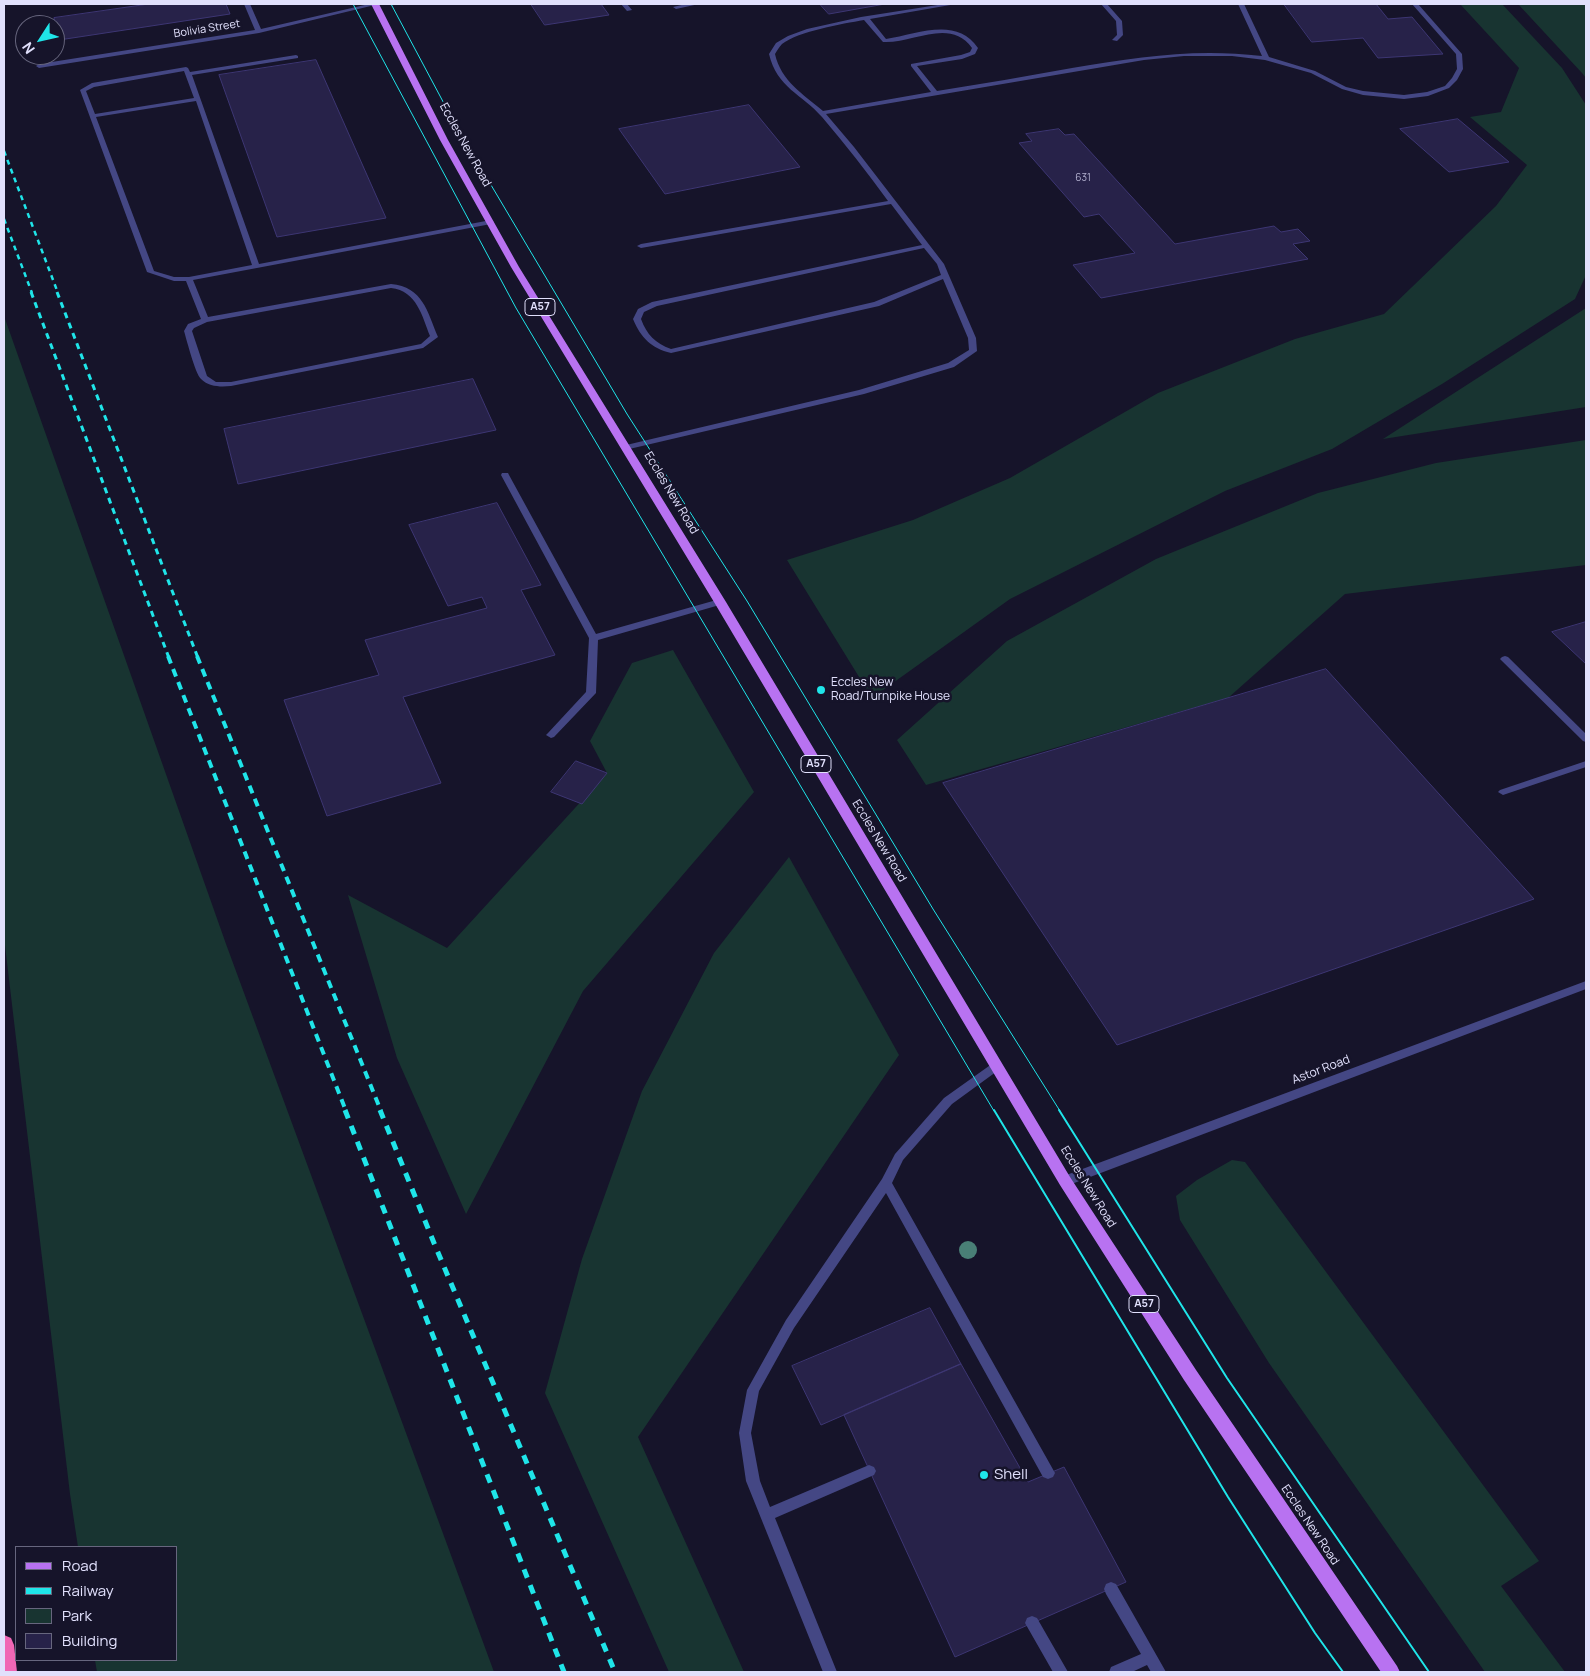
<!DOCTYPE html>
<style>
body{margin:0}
#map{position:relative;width:1590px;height:1676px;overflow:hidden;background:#16142a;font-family:Manrope,sans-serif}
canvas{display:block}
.frame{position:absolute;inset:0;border:5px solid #e1e0fc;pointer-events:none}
.legend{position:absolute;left:15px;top:1546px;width:162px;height:115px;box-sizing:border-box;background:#16142a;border:1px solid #67667e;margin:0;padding:6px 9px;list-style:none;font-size:15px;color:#e1e0fc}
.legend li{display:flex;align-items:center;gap:10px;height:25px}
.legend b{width:25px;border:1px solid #67667e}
.north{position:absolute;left:15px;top:15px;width:50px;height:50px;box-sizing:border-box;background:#16142a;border:1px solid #67667e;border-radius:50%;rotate:235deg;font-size:14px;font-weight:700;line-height:20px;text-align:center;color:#e1e0fc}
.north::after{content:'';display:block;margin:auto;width:18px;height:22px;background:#1fe5e9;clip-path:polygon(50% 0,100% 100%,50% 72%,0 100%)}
</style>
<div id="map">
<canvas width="1590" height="1676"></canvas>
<div class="frame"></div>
<ul class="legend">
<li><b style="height:6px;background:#b872f1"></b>Road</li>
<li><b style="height:6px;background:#1fe5e9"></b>Railway</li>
<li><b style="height:14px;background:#183431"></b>Park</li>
<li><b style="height:14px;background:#272249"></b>Building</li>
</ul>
<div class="north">N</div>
</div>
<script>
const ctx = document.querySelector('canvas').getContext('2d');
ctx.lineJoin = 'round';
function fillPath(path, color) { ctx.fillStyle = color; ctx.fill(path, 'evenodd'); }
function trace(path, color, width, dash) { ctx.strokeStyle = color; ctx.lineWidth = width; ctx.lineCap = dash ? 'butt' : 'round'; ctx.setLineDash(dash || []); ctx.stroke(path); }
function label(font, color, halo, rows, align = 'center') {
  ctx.font = font + ' Manrope,sans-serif'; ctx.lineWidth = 5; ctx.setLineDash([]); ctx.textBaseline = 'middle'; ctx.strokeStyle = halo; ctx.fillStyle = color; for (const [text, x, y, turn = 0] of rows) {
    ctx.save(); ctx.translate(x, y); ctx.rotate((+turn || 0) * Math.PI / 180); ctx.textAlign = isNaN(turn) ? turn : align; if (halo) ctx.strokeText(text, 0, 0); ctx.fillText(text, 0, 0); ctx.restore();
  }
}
const green = new Path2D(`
 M1460 4H1502L1562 68 1586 105V275L1575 299 1442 384 1332 449 1225 491 1010 599 872 698 787 560 913 520 1010 478 1158 393 1295 339 1384 314 1496 206 1527 165 1470 117 1501 112 1519 68Z
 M1518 4H1586V78L1582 73Z
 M1586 308V407L1383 439Z
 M4 316 226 944 494 1672H97L95 1660H176V1547H78L70 1494 4 937Z
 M1586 440V565L1345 594 1228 698 926 785 897 740 1007 641 1156 559 1318 493 1436 463Z
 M673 650 754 792 583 991 466 1214 397 1058 348 895 447 948 607 773 590 741 632 663Z
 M789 857 899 1055 638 1437 744 1672H669L545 1393 582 1259 642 1091 714 953Z
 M1232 1160 1245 1162 1539 1561 1501 1586 1565 1672H1485L1269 1363 1180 1220 1176 1196 1197 1180Z`);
const building = new Path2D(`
 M149 4H226L230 14 59 40 54 18Z
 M531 4H601L609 15 545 25Z
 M820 4H885L829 14Z
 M1284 4H1376L1388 19 1412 17 1443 54 1378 58 1363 38 1312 42Z
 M316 60 386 218 277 237 219 75Z
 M749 105 800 167 665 194 619 129Z
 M1458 119 1509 162 1449 172 1400 129Z
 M1059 129 1065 135 1074 134 1175 244 1274 226 1281 232 1298 229 1310 241 1293 244 1308 259 1101 298 1073 265 1135 253 1099 214 1084 217 1019 143 1032 141 1026 134Z
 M473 379 496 430 238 484 224 429Z
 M497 503 541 585 521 590 555 655 403 697 441 783 327 816 284 700 379 675 365 640 487 608 482 597 448 606 409 525Z
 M1586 622V664L1552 632Z
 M1326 669 1534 899 1117 1045 943 783Z
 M576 761 607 773 582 804 551 792Z
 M930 1308 961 1364 821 1425 792 1366Z
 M961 1364 1028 1482 1064 1467 1126 1582 955 1657 844 1415Z`);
const service = new Path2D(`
 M686 4H699L676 9 673 7Z
 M944 4H956L870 19 886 39C917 34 957 16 978 48L975 54 962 59 917 66 937 91C982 84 1027 76 1072 68 1139 57 1194 48 1262 56L1238 4H1244L1269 57 1315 71 1346 87 1363 91 1404 95 1427 92 1445 86 1452 78 1457 69 1456 54 1412 4H1418L1462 54 1463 69 1457 80 1449 88 1428 96 1404 99 1363 95 1342 89 1311 73 1265 60 1232 56H1184L1144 60 826 114 854 147 944 264 976 338 977 351 954 367 864 394 625 450H622V446L859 390 948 363 969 350 968 338 943 279 879 306 671 353C651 348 641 338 633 319L638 309 652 302 922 245 891 204 641 248 637 246 641 244 888 201C867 172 845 144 822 117 802 94 777 88 769 54L776 43 788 36 807 29 861 17ZM864 20 883 42C912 44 950 17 972 48L970 52 961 55 911 64V66L931 92 823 111C803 94 781 81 775 54 777 51 779 47 782 44 799 31 842 24 864 20ZM924 248 937 264 941 275 874 302 671 349C655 343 647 335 641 319L644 312 657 306Z
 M1101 4H1107L1122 21 1123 35 1117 41 1112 40 1117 35 1116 21Z
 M296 55 298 56V58L192 75 259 264 491 220 494 222 491 224 193 280 208 317 391 284C423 287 427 311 438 337L423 348 231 386C221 387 209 387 201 379 195 373 187 341 184 331L188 324 201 319 186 281H174L147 272 80 90 92 83 186 67 188 68 190 72ZM184 71 194 98 95 114 86 91 94 87ZM196 101 252 265 189 277H174L154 271 96 117ZM391 288C417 291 422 316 430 336L421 344 231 382H216L207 376 192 331 194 328 207 322Z
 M502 473H508L509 475 596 634 720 599 724 602 723 604 598 640 596 693 554 737 551 738 546 735 548 733 586 692 589 638 501 475Z
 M1505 656 1508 657 1586 734V742L1583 741 1502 661 1500 659 1502 657Z
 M1586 761V767L1503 795 1498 792 1500 790Z
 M996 1061 1000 1063 1002 1066 1000 1069 952 1104 903 1160 892 1183 1055 1473 1053 1477 1048 1479 1043 1477 886 1193 794 1328 759 1391 751 1433 760 1481 770 1507 869 1465 874 1467 876 1471 874 1475 775 1518 837 1672H823L746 1481 739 1433 747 1390 786 1320 882 1179 895 1154 944 1098Z
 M1111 1582 1116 1584 1166 1672H1151L1147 1665 1132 1672H1109L1111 1667 1141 1654 1106 1594 1104 1589 1106 1584Z
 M1032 1616 1037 1618 1068 1672H1053L1025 1623 1027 1618Z`);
const minor = new Path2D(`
 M244 4H250L261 29 369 4H379L259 33 39 68 36 66 39 64 255 30Z
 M621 4H627L632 10 627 11Z
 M1586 981V989L1069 1185 1065 1186 1061 1185 1059 1181 1061 1177Z`);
const primary = new Path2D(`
 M371 4H379L448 140 519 267 726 602 1070 1177 1196 1370 1397 1666 1400 1672H1381L1184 1380 1060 1185 714 602 511 267 440 140Z`);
const motorway = new Path2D(`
 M4 1635 11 1638 14 1645 17 1672H4Z`);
const tramFar1 = new Path2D(`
 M353 4 516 308 994 1111
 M391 4 456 126 627 414 747 601 933 909 1060 1111`);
const tram = new Path2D(`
 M994 1110 1228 1497 1315 1633 1343 1672
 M1059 1110 1227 1378 1429 1672`);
const railFar3 = new Path2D(`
 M4 151 58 293
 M4 219 32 293`);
const railFar2 = new Path2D(`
 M31 292 169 658
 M57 292 198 658`);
const railFar1 = new Path2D(`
 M168 656 346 1111
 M197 656 381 1111`);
const rail = new Path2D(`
 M345 1110 564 1672
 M380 1110 434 1243 615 1672`);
const trees = [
 [968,1250]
];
const markers = [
 [821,690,5,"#1fe5e9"],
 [984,1475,5,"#1fe5e9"]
];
const numberNames = [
 ["631",1083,178]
];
const farStreetnames = [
 ["Bolivia Street",207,29,-9]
];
const shields = [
 [540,307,30],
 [816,764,30],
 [1144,1304,30]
];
const shieldNames = [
 ["A57",540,307],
 ["A57",816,764],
 ["A57",1144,1304]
];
const streetNames = [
 ["Eccles New Road",465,145,61],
 ["Eccles New Road",671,493,59],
 ["Eccles New Road",879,841,59],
 ["Astor Road",1321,1070,-21],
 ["Eccles New Road",1088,1187,58],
 ["Eccles New Road",1310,1525,56]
];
const poiNames = [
 ["Eccles New",831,683],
 ["Road/Turnpike House",831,697]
];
const nearPoinames = [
 ["Shell",994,1475]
];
fillPath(green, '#183431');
fillPath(building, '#272249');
trace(building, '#3d3673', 1);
fillPath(service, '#444784');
fillPath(minor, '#444784');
fillPath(primary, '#b872f1');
fillPath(motorway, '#f067b4');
trace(tramFar1, '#1fe5e9', 1);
trace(tram, '#1fe5e9', 2);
trace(railFar3, '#1fe5e9', 2.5, [5, 4.5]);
trace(railFar2, '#1fe5e9', 3, [6, 5]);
trace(railFar1, '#1fe5e9', 4, [8, 6]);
trace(rail, '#1fe5e9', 5, [9, 8]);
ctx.fillStyle = '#497f76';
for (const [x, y] of trees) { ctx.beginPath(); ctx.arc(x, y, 9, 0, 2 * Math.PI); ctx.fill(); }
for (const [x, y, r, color] of markers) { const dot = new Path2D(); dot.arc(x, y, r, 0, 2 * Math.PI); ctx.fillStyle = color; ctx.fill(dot); trace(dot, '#16142a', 2); }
label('10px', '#b2b0cf', null, numberNames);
label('11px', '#e1e0fc', '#16142a', farStreetnames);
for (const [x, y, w] of shields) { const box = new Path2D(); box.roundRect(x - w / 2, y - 8.5, w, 17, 4); ctx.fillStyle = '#16142a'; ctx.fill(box); trace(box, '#e1e0fc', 1); }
label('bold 11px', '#e1e0fc', null, shieldNames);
label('12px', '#e1e0fc', '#16142a', streetNames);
label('12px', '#e1e0fc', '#16142a', poiNames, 'left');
label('15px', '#e1e0fc', '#16142a', nearPoinames, 'left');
</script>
